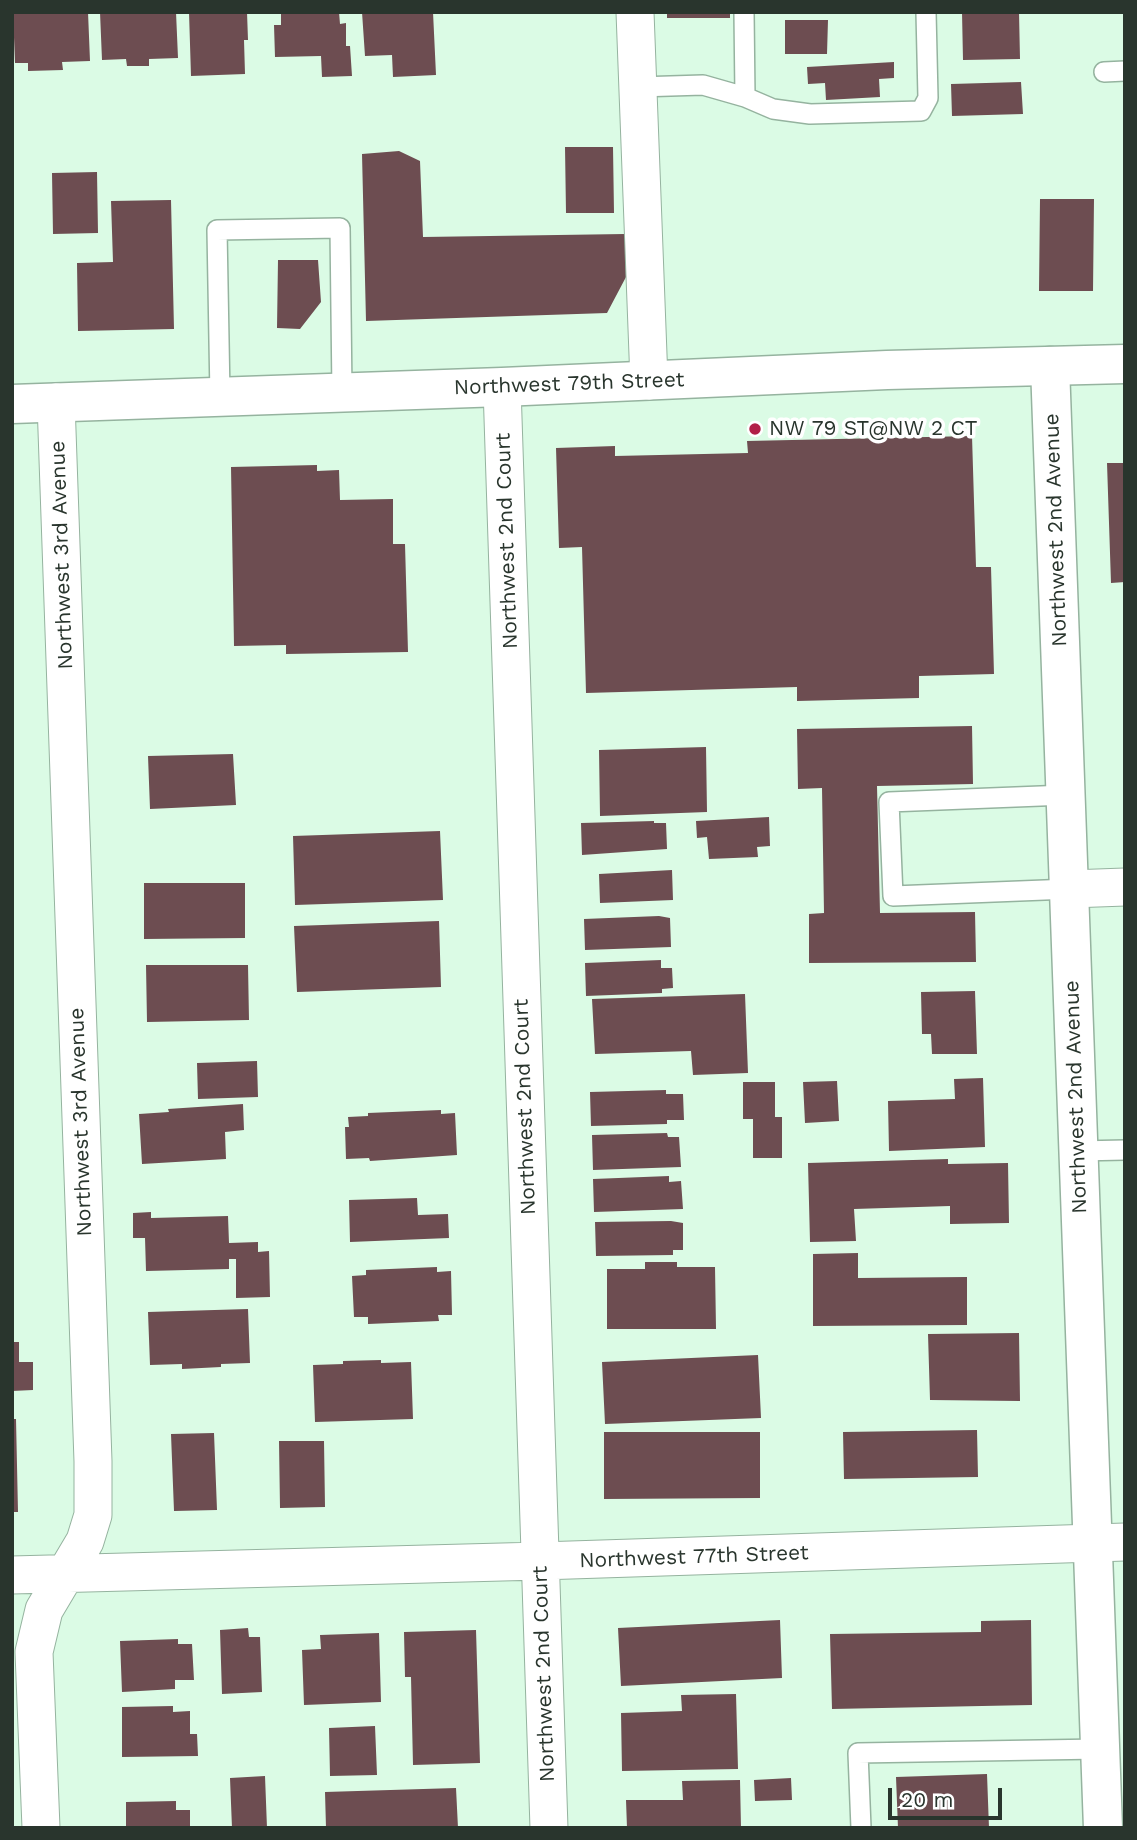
<!DOCTYPE html>
<style>
body{margin:0}
#map{position:relative;width:1137px;height:1840px;overflow:hidden;background:#dbfbe5;font-family:"Work Sans",sans-serif}
canvas{display:block}
.frame{position:absolute;inset:0;border:14px solid #29352d;pointer-events:none}
.scale{position:absolute;left:888px;top:1788px;width:114px;height:32px;box-sizing:border-box;border:4px solid #29352d;border-top:0;padding-left:9px;font-size:21px;line-height:24px;white-space:nowrap;color:#29352d;-webkit-text-stroke:5px #fff;paint-order:stroke}
</style>
<div id="map">
<canvas width="1137" height="1840"></canvas>
<div class="frame"></div>
<div class="scale">20 m</div>
</div>
<script>
const ctx = document.querySelector('canvas').getContext('2d');
ctx.lineJoin = 'round';
function fillPath(path, color) { ctx.fillStyle = color; ctx.fill(path, 'evenodd'); }
function trace(path, color, width, dash) { ctx.strokeStyle = color; ctx.lineWidth = width; ctx.lineCap = dash ? 'butt' : 'round'; ctx.setLineDash(dash || []); ctx.stroke(path); }
function label(font, color, halo, rows, align = 'center') {
  ctx.font = font + ' "Work Sans",sans-serif'; ctx.lineWidth = 7; ctx.setLineDash([]); ctx.textBaseline = 'middle'; ctx.strokeStyle = halo; ctx.fillStyle = color; for (const [text, x, y, turn = 0] of rows) {
    ctx.save(); ctx.translate(x, y); ctx.rotate((+turn || 0) * Math.PI / 180); ctx.textAlign = isNaN(turn) ? turn : align; if (halo) ctx.strokeText(text, 0, 0); ctx.fillText(text, 0, 0); ctx.restore();
  }
}
const building = new Path2D(`
 M13 12H88L90 61 62 62 63 70 28 71V63H15Z
 M100 12H176L178 58 149 59V66H127L126 59 102 60Z
 M189 12H247L248 40H244L245 74 191 76Z
 M281 12H339L340 24 346 23V46H350L352 76 322 77 321 56 275 57 274 25H281Z
 M362 12H433L436 75 393 77 392 55 365 56Z
 M667 12H730V18H667Z
 M962 12H1019L1020 59 963 60Z
 M785 20H828L827 54H785Z
 M894 62V78L879 79 880 97 826 100 825 83 808 84 807 67Z
 M1021 82 1023 114 952 116 951 84Z
 M565 147H613L614 213H566Z
 M399 151 420 161 423 237 625 234 626 277 607 313 366 321 362 154Z
 M97 172 98 233 53 234 52 173Z
 M1040 199H1094L1093 291H1039Z
 M171 200 174 329 78 331 77 263 113 262 111 201Z
 M278 260H318L321 302 300 329 277 328Z
 M972 436 976 567H991L994 674 919 676V698L797 701V687L586 693 582 547 559 548 556 448 615 446V456L748 453 747 441Z
 M1107 463H1125V582L1111 583Z
 M317 465V471L339 470 340 500 393 499V544H405L408 652 286 654V645L234 646 231 467Z
 M972 726 973 784 877 786 880 913 975 912 976 962 809 963V914L824 913 822 788 798 789 797 729Z
 M706 747 707 812 600 816 599 750Z
 M233 754 236 805 150 809 148 756Z
 M769 817 770 846 757 847 758 857 709 859 707 837 697 838 696 821Z
 M654 821V823H666L667 849 582 855 581 823Z
 M440 831 443 900 295 905 293 836Z
 M672 870 673 900 600 903 599 874Z
 M144 883H245V938L144 939Z
 M659 916 670 918 671 947 585 950 584 919Z
 M439 921 441 987 297 992 294 926Z
 M661 960V968H672L673 988 662 989V993L586 996 585 963Z
 M146 965H248L249 1020 147 1022Z
 M975 991 977 1054H932L931 1034H922L921 992Z
 M745 994 748 1073 693 1075 691 1051 595 1054 592 999Z
 M257 1061 258 1097 198 1099 197 1063Z
 M983 1078 985 1147 889 1151 888 1101 955 1099 954 1079Z
 M837 1081 839 1121 805 1123 803 1082Z
 M743 1082H775V1117H782V1158H753V1119H743Z
 M666 1090V1094H683L684 1120H667V1124L591 1126 590 1092Z
 M243 1104 244 1130 225 1132 226 1159 142 1164 139 1114 169 1112 168 1109Z
 M441 1110V1114L455 1113 457 1155 370 1161 369 1158 346 1159 345 1127H349L348 1117 368 1116V1113Z
 M667 1133 668 1137H679L681 1167 593 1170 592 1135Z
 M948 1159V1164L1008 1163 1009 1223 950 1224V1206L854 1209 856 1241 810 1242 808 1163Z
 M669 1176V1182L681 1181 683 1209 594 1212 593 1179Z
 M417 1198 418 1215 448 1214 449 1238 350 1242 349 1200Z
 M151 1212V1218L228 1216 229 1243 258 1242V1252L269 1251 270 1297 236 1298V1259H229V1269L146 1271 145 1238H133V1213Z
 M671 1221 683 1223V1250H673V1255L596 1256 595 1222Z
 M858 1253V1278L967 1277V1325L813 1326V1254Z
 M645 1262H677V1267H715L716 1329H607V1269H645Z
 M437 1267V1272L451 1271 452 1315H438L439 1321 368 1324V1317H354L352 1276 366 1275V1270Z
 M248 1309 250 1363 221 1364V1367L182 1369V1364L150 1365 148 1312Z
 M1019 1333 1020 1401 930 1400 928 1334Z
 M12 1342H19V1362H33V1390L12 1391Z
 M758 1355 761 1418 605 1424 602 1362Z
 M381 1360V1363L411 1362 413 1419 315 1422 313 1365 343 1364V1361Z
 M12 1419H16L18 1512H12Z
 M977 1430 978 1477 844 1479 843 1432Z
 M604 1432H760V1498L604 1499Z
 M214 1433 217 1510 174 1511 171 1434Z
 M279 1441H324L325 1507 280 1508Z
 M780 1620 782 1678 621 1686 618 1628Z
 M1031 1620 1032 1705 832 1709 830 1634 981 1632V1621Z
 M248 1628 249 1637H260L262 1692 222 1694 220 1630Z
 M476 1630 480 1763 413 1765 411 1677H405L404 1632Z
 M379 1633 381 1702 304 1705 302 1650 321 1649 320 1635Z
 M178 1639V1644H192L194 1680H175V1689L122 1692 120 1641Z
 M736 1694 738 1769 622 1771 621 1713 682 1711 681 1695Z
 M173 1706V1712L190 1711V1734H197L198 1756 122 1757V1707Z
 M375 1726 377 1775 330 1776 329 1728Z
 M987 1774 989 1828H898L896 1777Z
 M265 1776 267 1828H232L230 1778Z
 M791 1778 792 1800 755 1801 754 1780Z
 M740 1780 741 1828H627L626 1800H683L682 1781Z
 M456 1788 458 1828H326L325 1792Z
 M176 1801V1810H190V1828H126V1802Z`);
const service = new Path2D(`
 M744 12 745 97
 M1104 72 1125 71
 M638 87 703 85 745 97 773 109 810 114 921 111 928 98 926 12
 M220 396 217 230 340 228 342 393
 M1066 795 889 802 893 896 1070 889
 M1078 1151 1125 1150
 M861 1828 858 1753 1100 1749`);
const minor = new Path2D(`
 M635 12 649 381
 M502 387 549 1828
 M1070 889 1125 887
 M12 1575 540 1561 1125 1542
 M41 1828 34 1652 44 1610 85 1541 93 1515V1461L56 402`);
const tertiary = new Path2D(`
 M1050 366 1103 1828`);
const primary = new Path2D(`
 M12 404 502 387 887 370 1125 364`);
const markers = [
 [755,429,7,"#b11f47"]
];
const streetNames = [
 ["Northwest 79th Street",569,384,-2],
 ["Northwest 2nd Avenue",1056,530,-92],
 ["Northwest 2nd Court",507,541,-92],
 ["Northwest 3rd Avenue",62,555,-92],
 ["Northwest 2nd Avenue",1076,1097,-92],
 ["Northwest 2nd Court",525,1107,-92],
 ["Northwest 3rd Avenue",81,1122,-92],
 ["Northwest 77th Street",694,1557,-2],
 ["Northwest 2nd Court",544,1674,-92]
];
const poiNames = [
 ["NW 79 ST@NW 2 CT",769,429]
];
fillPath(building, '#6d4d51');
trace(service, '#95b39f', 22);
trace(minor, '#95b39f', 39);
trace(tertiary, '#95b39f', 41);
trace(primary, '#95b39f', 41);
trace(service, '#fff', 19);
trace(minor, '#fff', 37);
trace(tertiary, '#fff', 38);
trace(primary, '#fff', 38);
for (const [x, y, r, color] of markers) { const dot = new Path2D(); dot.arc(x, y, r, 0, 2 * Math.PI); ctx.fillStyle = color; ctx.fill(dot); trace(dot, '#fff', 2.5); }
label('21px', '#29352d', '#fff', streetNames);
label('21px', '#29352d', '#fff', poiNames, 'left');
</script>
